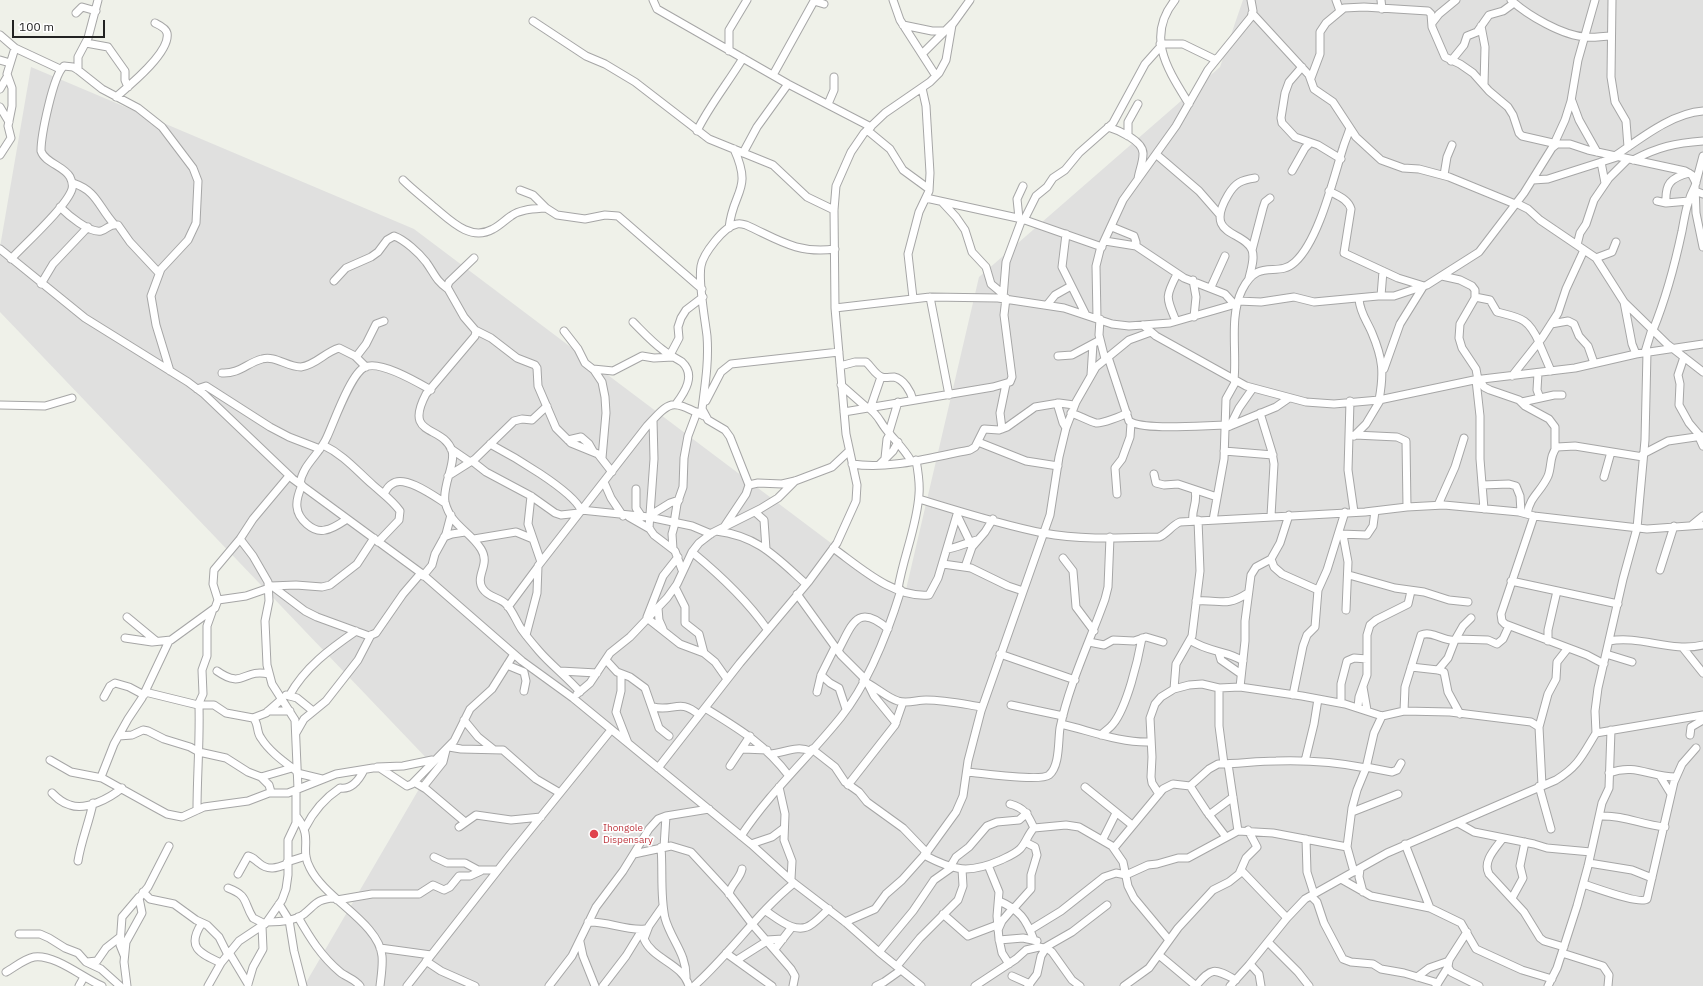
<!DOCTYPE html>
<style>
body{margin:0}
#map{position:relative;width:1703px;height:986px;overflow:hidden;background:#eff1e9;font-family:"IBM Plex Sans",sans-serif}
canvas{display:block}
.scale{position:absolute;left:12px;top:20px;width:93px;height:18px;box-sizing:border-box;border:2px solid #222;border-top:0;padding-left:5px;font-size:12px;line-height:14px;white-space:nowrap;color:#222;-webkit-text-stroke:3px #fff;paint-order:stroke}
</style>
<div id="map">
<canvas width="1703" height="986"></canvas>
<div class="scale">100 m</div>
</div>
<script>
const ctx = document.querySelector('canvas').getContext('2d');
ctx.lineJoin = 'round';
function fillPath(path, color) { ctx.fillStyle = color; ctx.fill(path, 'evenodd'); }
function trace(path, color, width, dash) { ctx.strokeStyle = color; ctx.lineWidth = width; ctx.lineCap = dash ? 'butt' : 'round'; ctx.setLineDash(dash || []); ctx.stroke(path); }
function label(font, color, halo, rows, align = 'center') {
  ctx.font = font + ' "IBM Plex Sans",sans-serif'; ctx.lineWidth = 3.5; ctx.setLineDash([]); ctx.textBaseline = 'middle'; ctx.strokeStyle = halo; ctx.fillStyle = color; for (const [text, x, y, turn = 0] of rows) {
    ctx.save(); ctx.translate(x, y); ctx.rotate((+turn || 0) * Math.PI / 180); ctx.textAlign = isNaN(turn) ? turn : align; if (halo) ctx.strokeText(text, 0, 0); ctx.fillText(text, 0, 0); ctx.restore();
  }
}
const residential = new Path2D(`
 M1243 0H1703V986H304L433 765 0 312V247L31 67 414 229 904 598 979 277 1220 67Z`);
const street = new Path2D(`
 M653 0 657 9 788 84 871 127
 M893 0 900 20 936 76
 M1175 0C1145 37 1168 70 1189 104
 M1336 0 1340 11
 M1381 0 1382 9
 M1511 0C1527 15 1563 36 1586 37 1594 38 1602 36 1611 36
 M1612 0 1611 77 1615 102 1626 121 1628 147
 M76 13 82 7 96 11
 M1252 13 1309 75 1314 89 1333 102 1356 137 1381 160 1403 168 1419 169 1449 177 1515 204
 M533 21 586 56 605 64 635 82 709 139 773 165 807 197 834 210
 M1432 23 1439 14 1456 0
 M903 25 932 31H944
 M1481 26 1485 47 1484 85
 M0 35 15 48 60 69
 M86 43 108 47 125 71V80L128 87
 M1160 44H1183L1216 60
 M729 51V30L747 0
 M922 54 953 23
 M0 60 10 63
 M1451 61 1464 45 1467 36 1477 32 1489 15 1503 11 1514 3
 M1302 67 1289 82 1285 93 1281 118 1282 123 1295 137 1318 145 1341 159
 M78 70V57L88 38 98 0
 M773 75 814 1 824 4
 M1311 78 1320 54V32L1326 23 1344 8 1364 7 1428 11 1431 14 1432 27 1445 57 1460 64 1473 73 1489 91 1508 107 1513 115 1519 133 1522 136 1557 144
 M0 89 7 77
 M116 97C129 86 171 52 167 33 166 28 159 25 155 23
 M1572 101 1579 120 1597 152
 M828 104 834 90V77
 M0 107 9 122
 M1108 127C1118 130 1144 141 1143 154 1143 163 1139 171 1138 179
 M867 130 890 149 903 170 929 189
 M697 131C709 106 728 83 743 58
 M1128 136V122L1138 104
 M1554 144 1565 120 1571 101 1578 60 1595 0
 M743 153 757 127 788 84
 M0 155 11 138 8 126 12 106V88L7 74 15 48
 M1157 155 1199 191 1220 215
 M1615 156C1640 139 1672 113 1703 111
 M1703 156 1695 186 1696 213 1703 247
 M1633 160C1658 147 1675 143 1703 141
 M1601 162 1605 183
 M1292 171 1305 148 1310 143
 M1444 175 1447 157 1452 145
 M403 180C413 190 424 198 434 207 450 220 470 242 493 229 499 226 505 220 511 216 521 209 534 209 546 208
 M1533 180 1548 179 1617 157
 M73 183C97 191 98 206 114 224
 M520 190 533 195 546 208 557 215 585 219 605 215 618 216 702 289
 M1329 191C1338 196 1348 199 1351 209L1344 253 1398 278 1424 286
 M1695 191 1703 194
 M926 198 1022 219 1102 247
 M1657 201 1666 203 1689 201
 M943 203 956 217 965 230 972 252 986 267 991 284 1003 294
 M1516 203 1528 209 1540 220 1596 258 1624 302 1667 344 1703 372
 M1666 203C1665 184 1670 178 1689 173
 M60 207C68 215 89 233 101 231 108 229 110 223 118 225L130 242 159 273
 M1019 218 1017 199 1023 186
 M1024 220 1036 196 1047 187 1053 178 1065 170 1079 153 1113 123 1145 64 1161 46
 M1112 227 1134 236 1136 242V246
 M729 228C733 190 753 191 734 149
 M1066 234 1062 267 1086 315
 M1105 241 1136 246 1184 278 1225 294 1235 305
 M1577 245 1580 233 1586 224 1594 200 1609 178 1628 159
 M0 249 85 318 188 382 204 394 293 479 421 573 522 661 573 698 751 844 794 883 845 922 879 952 921 986
 M1252 250 1263 208 1265 202 1270 198
 M474 258 449 282 447 287 464 317 476 331 475 336 426 394C403 438 443 424 452 451 456 463 442 486 445 502 451 526 469 530 481 549 491 565 474 576 483 589 489 598 499 597 506 604 513 611 516 621 522 630 527 637 533 644 539 651 551 665 567 677 580 692
 M1596 258 1612 252 1616 242
 M11 259C25 244 67 206 72 189 73 185 72 181 70 177 64 166 45 163 41 151 41 136 53 75 64 66L73 67 78 70 102 89 138 108 162 127 193 168 198 181 196 223 188 240 161 269 151 296 156 325 170 371
 M1442 276 1460 280 1472 286 1475 290V298L1460 324 1459 338 1462 348 1476 369 1478 380
 M1249 278C1251 269 1255 259 1252 250 1244 230 1203 237 1228 195 1235 183 1241 180 1255 178
 M1193 280 1196 297 1194 317
 M334 281 346 268 371 257 378 252 387 240 394 236C405 240 419 253 426 262 434 273 436 281 448 289
 M41 284 53 264 88 227
 M1211 287 1225 256
 M1381 296 1383 271
 M930 297 949 395
 M1475 297 1490 300 1497 312C1521 318 1528 318 1539 342
 M913 298 908 254 919 212 929 191 930 173 926 106 922 88
 M1003 298 1006 262 1022 219
 M1359 299C1360 313 1367 321 1372 333 1383 359 1384 373 1379 400
 M1238 301 1261 302 1294 297 1314 302 1378 296H1394L1427 285 1479 252 1524 193 1552 148 1557 144H1570L1588 150 1685 171 1692 175 1696 183
 M1624 302 1632 344 1636 354
 M1047 305 1055 295 1071 286
 M835 308 930 297 998 298 1064 308 1112 324 1129 326 1170 323 1236 304
 M1097 318 1096 266 1100 250 1123 200 1176 126 1208 70 1251 17 1253 11 1251 0
 M1100 319 1099 335 1105 359
 M1176 321C1166 297 1165 297 1177 274
 M633 322C643 332 652 342 663 350 669 355 676 358 682 362 696 375 685 392 676 404
 M1551 324 1568 321 1574 324 1579 336 1588 346 1594 363
 M1143 325 1156 336 1246 386 1306 402 1334 404 1379 400 1474 380 1575 368 1636 354 1703 344
 M475 330 491 338 517 358 535 365 537 368 538 386 556 428 571 443 598 454 612 472
 M1653 330C1666 298 1675 264 1682 231 1685 215 1687 201 1695 186
 M564 331 578 349 585 363 594 370 602 382 605 397 606 413 602 458
 M1539 343 1551 371
 M1645 352 1652 329
 M670 355 679 338 678 327 681 318 686 310 703 297
 M1058 356 1072 355 1100 340
 M356 357 366 344 376 324 384 321
 M1108 357 1129 421C1143 431 1207 425 1226 425
 M1684 357 1678 375 1680 384 1679 405 1689 423 1701 437
 M840 366 855 362H866C872 367 875 375 882 377 885 378 890 377 894 377 904 379 911 392 913 400
 M593 369 613 371 642 356 654 358 673 357
 M1384 369 1400 324 1423 287
 M222 373C239 374 247 363 262 359 275 355 287 367 301 367 316 365 325 352 339 348L355 356 366 367
 M1538 373 1537 390 1540 398
 M1091 375 1093 344
 M1512 376 1542 338 1558 313 1566 289 1584 250
 M1234 380C1237 351 1229 317 1242 290 1259 256 1277 279 1295 262 1319 240 1333 179 1343 148 1345 141 1348 135 1350 128
 M1476 380 1480 416V459L1484 509
 M1480 380 1484 387 1490 390 1519 400 1525 406 1549 419 1555 427V449
 M841 385 866 407
 M197 389 206 386 270 427 289 437 320 449
 M706 401 721 372 731 364 839 352
 M1350 401 1348 470 1354 512
 M1522 402 1554 395H1562
 M1057 403 1063 423 1066 428
 M0 405 45 406 72 398
 M871 406 881 377
 M867 407C877 413 879 420 885 428 894 440 904 448 911 461
 M844 412 993 387 1010 382 1012 377 1004 315 1006 298
 M1071 413C1080 416 1089 421 1096 423 1101 424 1122 416 1127 413
 M1260 413 1272 452 1274 464 1271 516
 M653 420 654 459 649 528 654 535 675 551 682 570
 M1230 426 1239 408 1253 388
 M1225 428 1276 407 1289 398
 M1002 429 1000 413 1006 384
 M889 432 898 402
 M1355 435 1397 437 1406 441 1407 507
 M1354 436 1366 424 1381 399
 M1699 437 1703 446
 M568 440 581 437 589 444 593 451
 M978 442 1026 461 1058 466
 M490 444C511 455 572 490 581 510L649 517 692 526 711 534
 M323 445C344 455 356 470 373 485 383 494 392 500 400 511L399 520 378 542
 M451 449 470 462
 M1224 451 1273 455
 M1643 454 1668 441 1703 436
 M885 458 887 439 890 434
 M472 461 486 472 531 496 555 513 561 515 579 513
 M852 464C890 470 932 457 970 450L975 447 984 429 999 430 1007 427 1035 407 1059 403 1074 405
 M880 464 893 451 898 442
 M1154 474 1156 483 1164 485 1178 484 1217 497
 M448 476 475 459 514 421 522 419 532 420 547 406
 M1604 477 1611 452
 M604 482 611 498 623 516
 M300 484C302 465 320 454 327 437 334 422 351 373 365 367 380 360 417 382 431 390
 M302 485C299 492 296 500 297 507 298 519 313 533 325 530 333 529 341 523 347 519
 M749 485 758 483 782 484 795 481 832 467 849 451
 M1482 485 1509 484 1516 486 1520 496 1521 512
 M636 489V508L642 517
 M384 494C386 490 388 486 392 484 404 474 434 496 445 503
 M1117 494 1115 468 1122 459 1130 437 1131 423
 M531 496 528 524 541 562
 M919 499C958 511 1002 525 1043 533 1080 540 1121 538 1159 537 1167 534 1171 526 1180 522L1365 512 1407 507 1444 505 1519 512 1534 516 1647 529 1703 525
 M1438 505 1455 467 1464 438
 M755 512 764 520 766 549
 M1527 514C1530 496 1541 492 1548 476 1552 466 1549 456 1557 447L1575 446 1643 457
 M957 515 970 542
 M649 516 670 503 679 500
 M1534 516 1501 614 1502 621 1505 624 1587 655 1604 664
 M629 517 650 529
 M1213 520 1224 459 1226 399 1236 381
 M1193 521C1191 509 1198 504 1195 490
 M674 523 677 504 683 487 684 458 688 436 697 412
 M1692 525 1703 516
 M724 527 746 494 749 485 730 437 725 430 708 420 702 409C705 385 709 361 707 336 705 319 698 282 701 266 703 254 724 226 737 224 740 223 743 224 746 225 779 240 797 254 835 249
 M716 531C758 536 776 557 806 584
 M1340 534 1367 535 1373 526 1375 511
 M1343 535 1348 562 1346 610
 M444 537 452 534 465 532
 M240 539 253 556 268 582 269 601 265 621 267 665 272 684 295 720 298 789
 M474 539 516 532 533 539
 M833 548C861 568 893 598 929 595L938 578 958 511
 M673 549 672 534 675 523
 M947 549C953 549 969 542 977 540
 M692 552C720 575 746 599 767 629
 M1063 558 1073 571 1076 607 1094 631
 M1271 559 1274 567 1282 574 1318 590
 M943 564 971 568 1008 586 1023 591
 M965 567 972 547 985 532 993 519
 M1660 570 1674 526
 M1349 575 1395 588 1424 592 1449 600 1468 602
 M423 576 432 565 435 554 446 534 451 515
 M1511 581 1618 604
 M271 586 296 585 322 587 330 585 357 564 374 538
 M272 586 305 611 317 617 369 636 376 633 403 594 421 573
 M675 587 685 607V623L699 634 704 653
 M898 589C903 557 917 527 919 494 920 483 918 471 916 460
 M797 594 841 655 864 678
 M218 600 246 596 269 588
 M1196 601C1220 599 1225 608 1248 593
 M508 607 537 568
 M658 608 659 620 663 629
 M127 617 156 641
 M647 617 663 576 678 557
 M647 618 680 644 704 653 715 662 727 679
 M526 635 537 593 538 566 647 426C672 399 671 400 704 416
 M125 638 152 642 171 640 215 608 218 600 213 584 214 570 240 539 253 519 289 476
 M1457 639 1488 640 1497 644 1503 639 1509 626
 M1190 640C1209 653 1227 650 1243 661
 M1548 641V630L1557 591
 M1609 641C1641 635 1671 653 1703 645
 M1089 642 1104 645 1113 640 1134 641 1146 637 1163 642
 M1683 648 1703 673
 M838 651C852 625 857 602 888 629
 M1219 653 1221 660 1241 674
 M1000 654 1075 680
 M1606 654 1632 662
 M606 660 617 672 630 677 645 688 659 728 669 736
 M507 665 524 672 526 681 524 691
 M1411 667 1438 670 1444 672 1448 692 1460 714
 M1438 670 1448 658 1455 640
 M217 671C244 690 242 668 269 674
 M560 671 597 673
 M621 674V691L616 712 628 743
 M821 675 830 683 839 688 846 709
 M863 681C875 686 887 698 898 701 907 704 917 700 926 700 945 700 963 704 982 707
 M868 684 874 696 896 723
 M1240 687 1245 641V621L1251 575 1256 567 1271 559 1280 543 1289 515
 M1363 687 1367 710
 M1219 688V726L1224 764
 M1174 689 1176 664 1192 636 1200 571 1198 520
 M145 692 198 705H214L226 713 253 718C259 723 256 732 261 738 269 751 283 761 295 770
 M817 692 821 675 835 647
 M577 694 590 683 610 653 630 637 667 598 677 584 692 552 699 543 712 533 760 509 778 498 795 481
 M286 695 297 698 313 711
 M1293 695 1303 646 1307 635 1315 627 1318 590 1327 570 1345 512
 M289 696C305 667 330 649 356 631
 M104 697 110 686 115 683 129 687 144 695
 M1341 703V684L1347 661 1354 658 1367 659
 M198 705 203 694 202 670 207 656V626L212 612
 M1011 705 1063 716
 M653 707C674 712 680 698 699 715
 M1358 707 1359 697 1367 675V635L1370 625 1376 620 1408 604 1411 591
 M705 708C739 729 765 744 789 776
 M268 711H290
 M1404 711 1405 687 1421 635C1432 630 1444 642 1455 640L1463 626 1471 618
 M253 718 266 713 282 699
 M464 720 478 737 493 749
 M1061 724C1091 731 1120 743 1150 742
 M1539 727 1548 694 1556 679 1557 662 1568 648
 M296 733 304 719 326 701 358 660 371 635
 M1596 733 1595 711 1598 688 1623 579 1637 528 1645 440 1647 352
 M1101 735C1105 731 1110 728 1113 724 1127 707 1138 660 1142 638
 M1690 735 1691 727 1703 720
 M119 736 132 735 143 730 148 731 164 739 190 747 199 752 226 758 248 772 261 777 292 768
 M449 747 461 749 503 750 536 779 560 793
 M743 749 767 750
 M812 749 835 767 845 782 859 792 867 802 903 828 927 853
 M770 754C784 753 797 745 810 751
 M50 760 71 772 102 778 156 808 167 814 182 817 204 807 248 801 269 793H288L336 774 373 768H380L407 786 412 784 454 741 470 709 492 689 514 654
 M1305 761 1314 724 1318 699
 M1228 764 1238 831
 M730 766 750 736
 M377 767 403 766 432 760
 M1366 767 1392 772 1397 770 1401 763
 M658 768 740 663 809 581 837 543 856 501 857 485 846 434 835 308 834 210 836 186 851 152 864 133 885 113 930 82 939 73 946 60 952 25 970 0
 M967 772C981 773 1040 782 1049 775 1060 766 1058 741 1060 728 1069 684 1090 641 1105 599L1108 587 1110 537
 M297 773 322 779
 M1609 773C1636 763 1649 777 1676 777
 M1660 776 1671 794
 M101 777 114 744 128 719 142 698 169 641
 M261 777 269 785 271 792
 M414 782 426 789 465 822
 M848 785 895 725 903 702
 M1190 786 1209 769 1218 764C1237 764 1257 761 1276 761 1307 760 1336 762 1366 768
 M1539 786 1551 829
 M423 787 443 762 446 750
 M779 787 785 814 784 840 792 861 791 879
 M1085 787 1132 825
 M52 793C57 798 62 803 70 805 86 811 110 798 122 788
 M1159 794 1152 783 1151 777 1152 757 1150 718 1155 704 1161 697 1174 689 1189 685 1202 684 1219 688 1240 687 1302 696 1345 704 1382 716 1404 711 1450 712 1531 722 1539 727 1542 785
 M1010 804C1025 808 1028 815 1034 828L1066 825 1079 827 1112 846 1123 862 1128 886 1134 898 1169 940
 M197 810C197 775 200 741 199 706
 M1352 812 1398 794
 M1209 815 1233 797
 M1600 816C1625 815 1641 825 1665 827
 M297 817C314 839 299 848 310 868 325 899 379 923 382 956 383 965 381 977 380 986
 M1458 823 1474 832 1534 844 1547 848 1591 852
 M459 827 476 815 511 820 541 817
 M305 828C313 812 325 798 340 788 352 790 359 780 364 770
 M741 836C770 792 809 757 841 717 869 682 888 632 901 590
 M1503 838C1496 848 1482 861 1489 874L1524 912 1540 938 1544 941 1564 947
 M1103 839 1116 813
 M1306 839 1307 872 1314 894
 M751 844 772 837 784 828
 M1405 844 1430 908
 M661 847C663 871 660 895 665 918 671 940 687 954 686 978
 M664 847 666 816
 M1114 848 1163 789 1173 784 1190 786 1207 812 1226 837
 M634 854 671 846 691 852 727 891 752 924 791 969 795 976 793 986
 M924 855C954 871 969 874 1001 860 1007 857 1015 854 1020 849 1026 843 1028 834 1034 828
 M434 857 447 863H465L478 870H497
 M78 861C81 841 89 823 93 803
 M287 862 306 856
 M1589 863 1632 870 1652 878
 M988 865 999 892 997 916 999 939 1002 953 1009 964
 M950 867 956 857 969 847 987 826 997 822 1019 820 1027 813
 M1360 869 1359 877 1363 892
 M1241 870 1287 918
 M1354 872 1347 847 1352 808 1357 790 1366 768 1374 733 1382 716
 M238 874 248 856C253 857 255 860 259 863 268 871 277 868 287 864
 M1341 879 1371 896 1430 908 1461 923 1476 949 1522 970 1552 979
 M1583 884C1594 887 1640 905 1647 899L1674 782 1682 764 1696 748
 M228 888C249 896 243 902 253 918L265 924
 M143 892 150 899 174 904 196 920 207 925 219 937 228 955
 M729 894C731 884 740 879 742 869
 M1311 896 1317 902 1324 923 1343 959 1351 962 1373 964 1381 969 1404 973 1438 983
 M1512 898 1523 878 1520 866 1525 842
 M337 900 372 894H419L433 885 444 890 450 887 459 876H470L481 871
 M999 901C1020 910 1026 919 1034 940
 M279 904 289 920 294 951 303 986
 M663 906 649 926 644 939C653 960 682 963 689 986
 M1014 908 1031 889V875L1037 855 1035 847 1025 842
 M766 911C778 919 797 936 812 924 818 920 823 914 829 909
 M943 914 968 936 997 925
 M298 917C310 938 321 956 340 972 346 977 355 979 360 986
 M267 922C278 922 295 921 304 914 316 904 317 899 334 898
 M588 922C608 921 625 931 645 929
 M845 922 875 909 886 894 902 880 927 852 956 812 963 796 968 761 981 711 1050 515 1059 457 1066 428 1076 402 1096 367 1129 340 1151 332
 M202 923C186 947 199 953 221 963
 M998 930 1002 921 1013 908
 M1030 930 1061 911 1104 877 1116 873 1126 875 1148 865 1157 864 1178 858H1188L1238 831 1273 833 1347 847
 M1467 932 1449 960 1448 967 1451 972 1479 986
 M19 934H40L49 938 65 948 78 953 86 962 101 969 120 986
 M767 940 783 939
 M999 940 1023 938 1037 941
 M580 942 583 956 595 986
 M1268 942 1298 972 1309 986
 M380 948 431 955
 M1044 948 1072 932 1107 905
 M775 949 792 927
 M879 952 913 911 934 880 951 868
 M726 953 772 986
 M1562 953 1603 966 1609 975 1608 986
 M230 954 248 984
 M124 955 120 945 122 917 139 897
 M1159 955 1196 986
 M737 960 767 941
 M426 961 441 971 475 986
 M87 962 97 961 106 948 120 937
 M1250 964 1259 974 1261 986
 M897 966 920 938 958 900 963 886 962 869
 M6 972C15 967 24 959 34 957 55 954 83 978 102 986
 M1012 976 1030 984
 M1417 977 1429 968 1449 961
 M248 984 253 967 263 949 262 926
 M79 986 84 977
 M127 986 124 962 126 942 142 913 139 898 148 887 169 846
 M208 986 221 963 239 941 266 923 282 900 286 889 288 875V840L296 823V790
 M407 986 509 856 611 730
 M549 986 572 956 596 907 623 871 649 829 658 819 666 816 709 809
 M603 986 626 956 642 930
 M694 986C730 954 757 913 794 883
 M876 986 884 982 901 970
 M975 986 1016 959 1026 950 1039 947 1048 949 1052 952 1072 980 1080 986
 M1028 986 1037 974 1041 956 1046 948
 M1124 986 1149 968 1178 928 1213 890 1229 882 1239 874 1246 858 1257 847 1248 830
 M1196 986C1212 966 1215 969 1236 980
 M1230 986 1249 965 1287 918 1305 899 1387 853 1556 780C1579 766 1583 754 1596 733L1703 715
 M1436 986 1448 967
 M1548 986 1557 968 1577 906 1588 866 1602 803 1609 788 1611 730`);
const markers = [
 [594,834,5,"#e0444e"]
];
const healthNames = [
 ["Ihongole",603,828],
 ["Dispensary",603,840]
];
fillPath(residential, '#e0e0df');
trace(street, '#a6a6a6', 9);
trace(street, '#fff', 7);
for (const [x, y, r, color] of markers) { const dot = new Path2D(); dot.arc(x, y, r, 0, 2 * Math.PI); ctx.fillStyle = color; ctx.fill(dot); trace(dot, '#fff', 1.5); }
label('10px', '#be3a42', '#fff', healthNames, 'left');
</script>
